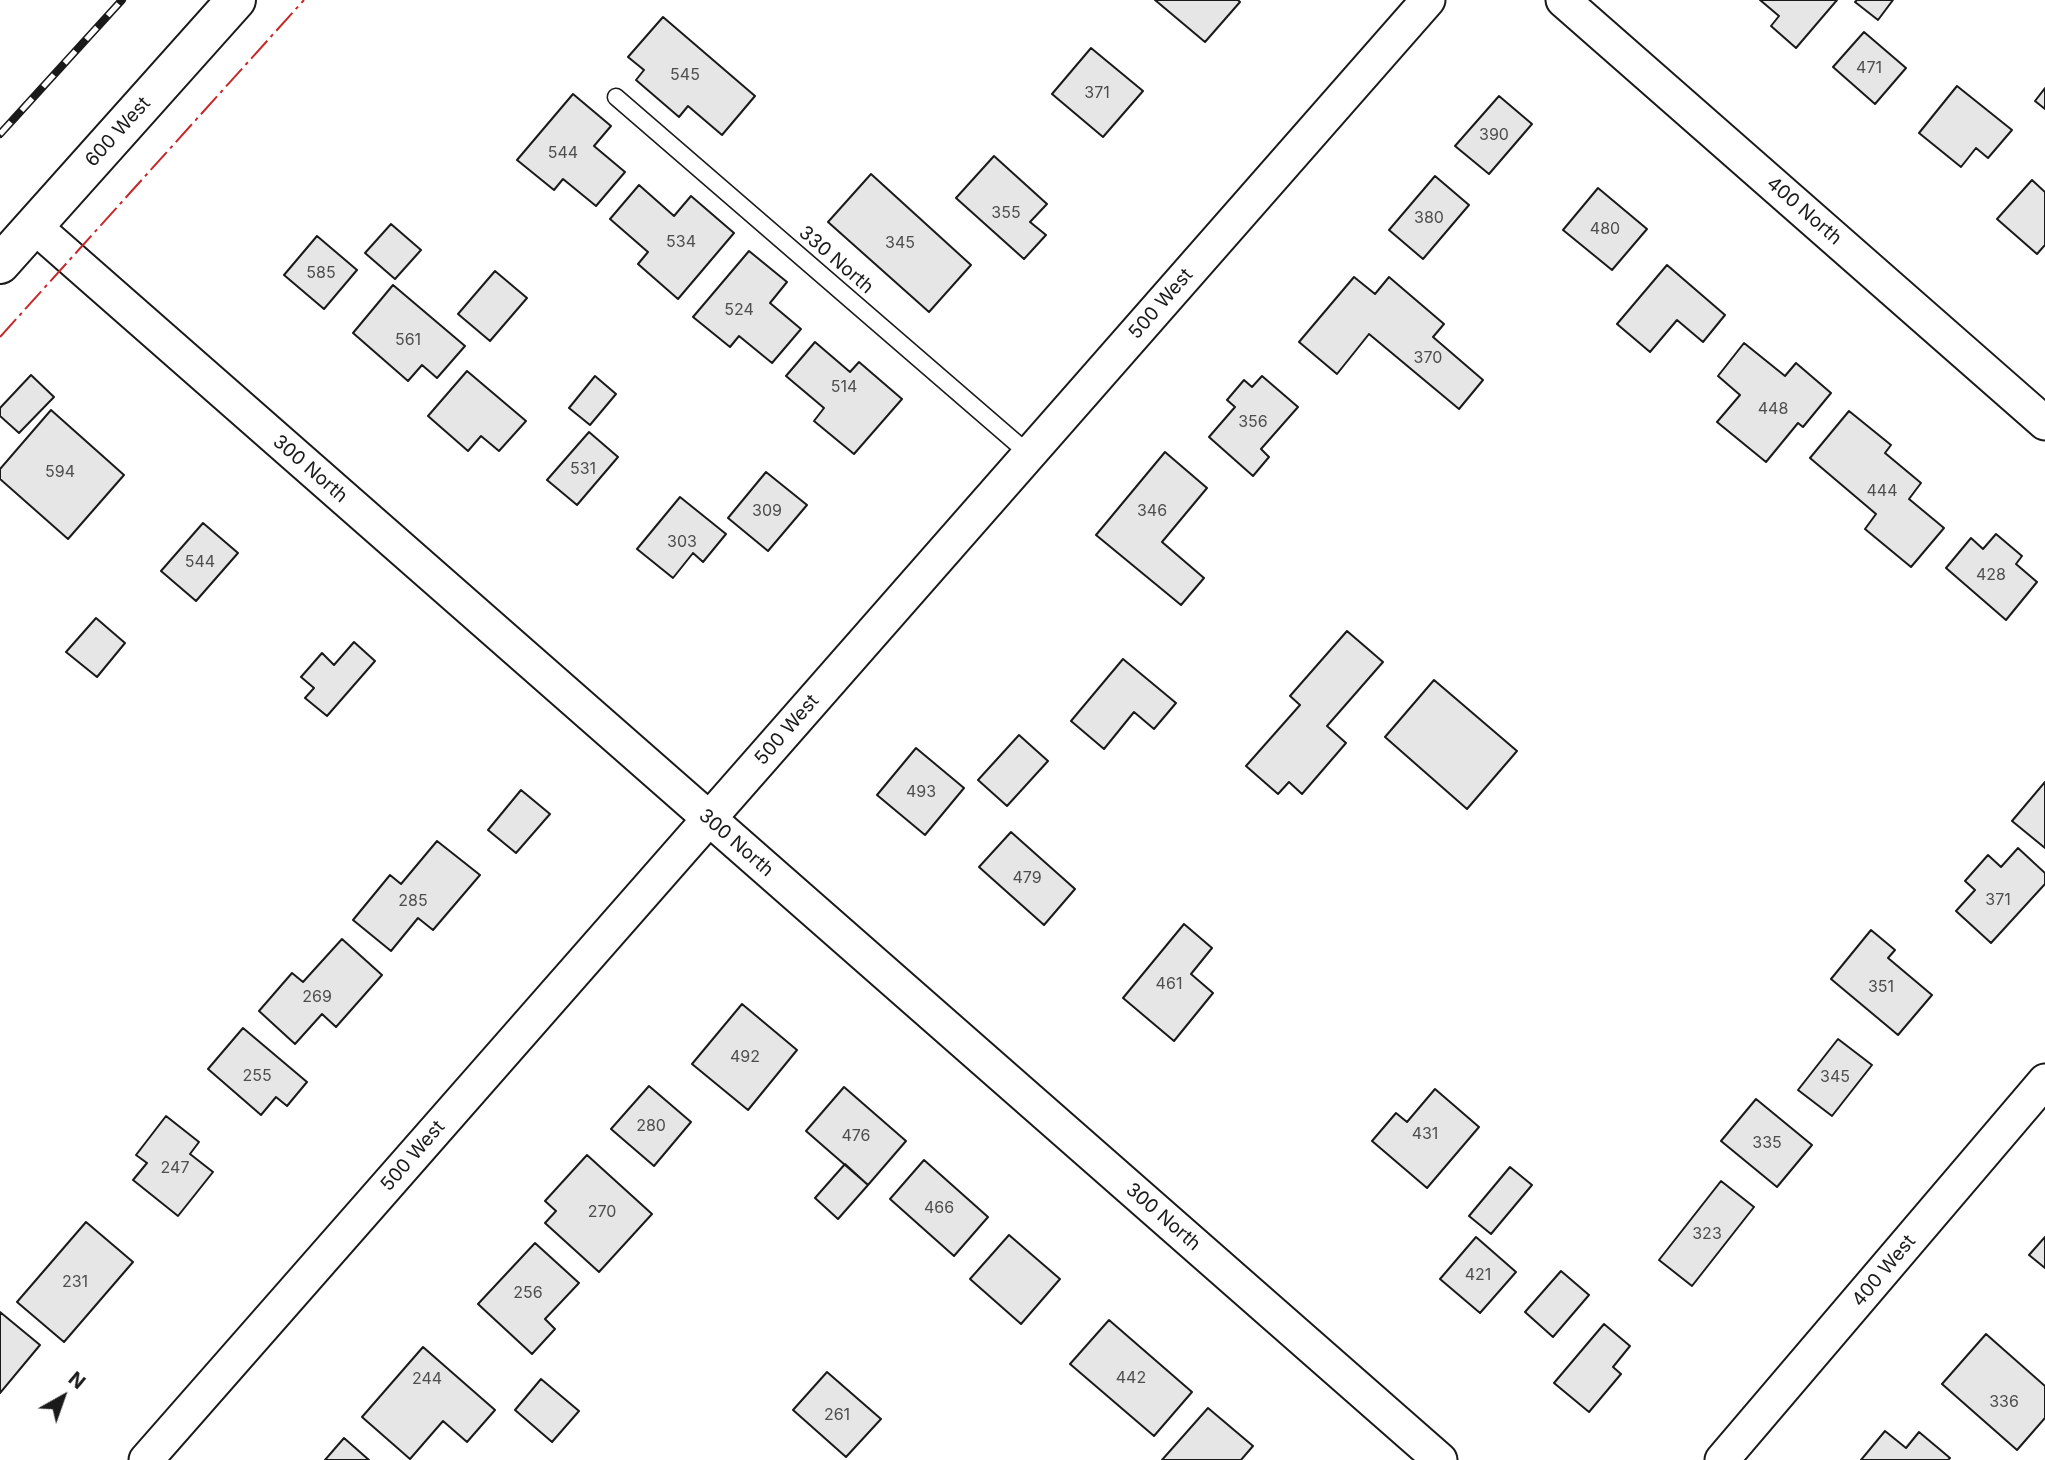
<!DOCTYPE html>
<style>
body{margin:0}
#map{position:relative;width:2045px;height:1460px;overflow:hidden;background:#fff;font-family:Inter,sans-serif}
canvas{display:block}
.north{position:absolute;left:28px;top:1362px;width:70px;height:70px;-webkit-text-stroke:5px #fff;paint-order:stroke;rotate:40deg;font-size:19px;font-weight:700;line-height:28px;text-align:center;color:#1a1a1a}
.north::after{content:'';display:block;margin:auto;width:24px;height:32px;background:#1a1a1a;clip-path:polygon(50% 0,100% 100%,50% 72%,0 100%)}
</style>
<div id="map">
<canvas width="2045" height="1460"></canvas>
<div class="north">N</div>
</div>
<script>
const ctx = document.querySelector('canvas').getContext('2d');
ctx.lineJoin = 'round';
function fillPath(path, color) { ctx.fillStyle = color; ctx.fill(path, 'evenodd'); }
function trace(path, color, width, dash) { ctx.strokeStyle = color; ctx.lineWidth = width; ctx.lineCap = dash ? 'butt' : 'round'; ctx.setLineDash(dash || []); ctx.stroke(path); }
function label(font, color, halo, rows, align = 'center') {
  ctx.font = font + ' Inter,sans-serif'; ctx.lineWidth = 5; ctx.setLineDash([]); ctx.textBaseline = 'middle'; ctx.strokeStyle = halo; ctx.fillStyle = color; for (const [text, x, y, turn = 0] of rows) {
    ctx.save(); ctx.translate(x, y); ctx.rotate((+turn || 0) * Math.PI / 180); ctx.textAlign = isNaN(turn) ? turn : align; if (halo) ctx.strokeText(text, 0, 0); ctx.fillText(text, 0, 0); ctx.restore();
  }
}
const building = new Path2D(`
 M1155 0H1238L1240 2 1205 42Z
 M1760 0H1837L1796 48 1771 26 1779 16Z
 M1857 0H1893L1878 20 1855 2Z
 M663 17 755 96 722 135 688 106 679 117 636 80 644 70 628 57Z
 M1864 32 1906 68 1875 104 1833 67Z
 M1091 48 1143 91 1103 137 1052 94Z
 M1957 86 2012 130 1988 158 1976 148 1961 167 1919 133Z
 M2045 88V109L2035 101Z
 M573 94 611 126 594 146 625 172 596 206 563 179 554 190 517 160Z
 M1499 96 1532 124 1489 174 1455 146Z
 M994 156 1047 204 1030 222 1046 235 1024 259 956 198Z
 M871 174 971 265 929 312 828 222Z
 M1435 176 1469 205 1423 259 1389 230Z
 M2032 180 2045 192V245L2037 254 1997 219Z
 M639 185 674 216 691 196 734 233 678 299 638 264 648 252 610 219Z
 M1598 188 1647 229 1612 270 1563 230Z
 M391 224 421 250 395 279 365 253Z
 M317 236 357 270 324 309 284 275Z
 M749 251 787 282 770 303 801 329 772 363 739 336 730 347 693 317Z
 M1667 265 1725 315 1703 342 1677 320 1650 352 1617 324Z
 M495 271 527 298 490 341 458 314Z
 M1354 277 1375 294 1389 277 1444 324 1433 337 1483 380 1459 409 1369 334 1337 374 1299 342Z
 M393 285 465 346 437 378 422 365 408 381 353 333Z
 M815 342 850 372 859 362 902 399 854 454 814 421 824 408 786 376Z
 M1744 343 1785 376 1796 363 1831 393 1803 427 1798 423 1766 462 1717 422 1740 395 1718 376Z
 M467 371 526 421 499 451 481 436 468 451 428 416Z
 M31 375 54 397 19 433 0 416V408Z
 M595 376 616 394 590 425 569 408Z
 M1262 376 1298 407 1261 449 1269 457 1253 476 1209 437 1235 407 1227 400 1244 380 1252 387Z
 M51 410 124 475 68 539 0 479V469Z
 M1849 411 1891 445 1885 453 1921 483 1909 499 1944 528 1911 567 1865 529 1876 514 1810 458Z
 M589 432 618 457 577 505 547 480Z
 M1165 452 1207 488 1162 542 1204 578 1181 605 1096 535Z
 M766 472 807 505 768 551 728 518Z
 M680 497 726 534 703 562 693 553 673 578 637 549Z
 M203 523 238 553 196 601 161 571Z
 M1996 534 2022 556 2016 564 2037 582 2006 620 1946 568 1971 538 1983 549Z
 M96 618 125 643 97 677 66 652Z
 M1347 631 1383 662 1327 726 1346 743 1302 794 1289 782 1278 794 1246 766 1300 705 1290 696Z
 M354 642 375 661 327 716 305 698 314 688 301 677 322 653 334 665Z
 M1123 659 1176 703 1154 729 1134 712 1104 749 1071 721Z
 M1434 680 1517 751 1467 809 1385 737Z
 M1019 735 1048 761 1007 806 978 780Z
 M916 748 964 788 925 835 877 795Z
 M2045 782V848L2012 821Z
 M521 790 550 814 516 853 488 830Z
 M1011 832 1075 889 1044 925 979 867Z
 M437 841 480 875 433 930 418 918 391 951 353 920 390 875 401 884Z
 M2018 848 2045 873V884L1991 943 1956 911 1975 890 1965 881 1988 855 2001 867Z
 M1184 924 1212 948 1191 974 1213 993 1174 1041 1123 998Z
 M1871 930 1895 950 1888 958 1932 995 1898 1035 1831 979Z
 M342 939 382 975 336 1027 322 1014 295 1044 259 1011 292 973 303 982Z
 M742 1004 797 1050 748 1110 692 1064Z
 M243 1028 307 1082 287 1106 276 1097 261 1115 208 1069Z
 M1838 1039 1872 1065 1832 1116 1798 1090Z
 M649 1086 691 1122 654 1166 611 1129Z
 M844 1087 906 1141 868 1185 806 1131Z
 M1435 1089 1479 1127 1427 1188 1372 1141 1396 1113 1407 1122Z
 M1756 1099 1812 1145 1777 1187 1721 1141Z
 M166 1116 199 1142 190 1154 213 1172 178 1216 133 1180 147 1163 136 1155Z
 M587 1155 652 1214 599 1272 545 1223 556 1211 545 1201Z
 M924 1160 988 1217 954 1256 890 1199Z
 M845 1164 868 1185 838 1219 815 1198Z
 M1510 1167 1532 1185 1491 1234 1469 1216Z
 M1721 1181 1754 1207 1692 1286 1659 1260Z
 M86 1222 133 1262 64 1342 17 1302Z
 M1009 1235 1060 1279 1021 1324 970 1279Z
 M1476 1237 1516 1272 1480 1313 1440 1279Z
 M2045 1237V1268L2029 1255Z
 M535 1243 579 1283 545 1319 555 1329 532 1354 478 1304Z
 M1561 1271 1589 1295 1553 1337 1525 1312Z
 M0 1312 40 1345 0 1393Z
 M1109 1320 1192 1392 1154 1436 1070 1364Z
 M1604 1324 1630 1346 1613 1367 1621 1374 1589 1412 1554 1383Z
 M1986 1334 2045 1386V1418L2017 1450 1942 1384Z
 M423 1347 495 1410 467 1442 443 1421 410 1459 362 1417Z
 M827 1372 881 1419 846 1457 793 1410Z
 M541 1379 579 1411 552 1442 515 1410Z
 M1208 1408 1253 1446 1241 1460H1162Z
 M1885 1431 1906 1448 1919 1432 1950 1458 1948 1460H1861Z
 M344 1438 369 1460H325Z`);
const service = new Path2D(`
 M616 97 1029 454`);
const minor = new Path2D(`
 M1563 0 2045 423
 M34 226 1440 1460
 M146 1460 1428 0
 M1722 1460 2045 1081`);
const secondary = new Path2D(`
 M0 264 236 0`);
const rail = new Path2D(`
 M0 134 122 0`);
const power = new Path2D(`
 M0 337 304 0`);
const numberNames = [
 ["471",1869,68],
 ["545",685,75],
 ["371",1097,93],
 ["390",1494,135],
 ["544",563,153],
 ["355",1006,213],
 ["380",1429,218],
 ["480",1605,229],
 ["534",681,242],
 ["345",900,243],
 ["585",321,273],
 ["524",739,310],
 ["561",408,340],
 ["370",1428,358],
 ["514",844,387],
 ["448",1773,409],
 ["356",1253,422],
 ["531",583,469],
 ["594",60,472],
 ["444",1882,491],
 ["309",767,511],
 ["346",1152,511],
 ["303",682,542],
 ["544",200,562],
 ["428",1991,575],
 ["493",921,792],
 ["479",1027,878],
 ["371",1998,900],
 ["285",413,901],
 ["461",1169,984],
 ["351",1881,987],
 ["269",317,997],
 ["492",745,1057],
 ["255",257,1076],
 ["345",1835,1077],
 ["280",651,1126],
 ["431",1425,1134],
 ["476",856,1136],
 ["335",1767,1143],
 ["247",175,1168],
 ["466",939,1208],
 ["270",602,1212],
 ["323",1707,1234],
 ["421",1478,1275],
 ["231",75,1282],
 ["256",528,1293],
 ["442",1131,1378],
 ["244",427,1379],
 ["336",2004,1402],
 ["261",837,1415]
];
const streetNames = [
 ["600 West",118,132,-48],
 ["400 North",1804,211,41],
 ["330 North",836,260,41],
 ["500 West",1161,304,-49],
 ["300 North",310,469,41],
 ["500 West",787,730,-49],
 ["300 North",736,843,41],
 ["500 West",413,1156,-49],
 ["300 North",1163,1217,41],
 ["400 West",1884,1271,-50]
];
fillPath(building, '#e6e6e6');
trace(building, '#1a1a1a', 2);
trace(service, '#1a1a1a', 19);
trace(minor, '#1a1a1a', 37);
trace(secondary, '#1a1a1a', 42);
trace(service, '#fff', 16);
trace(minor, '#fff', 33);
trace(secondary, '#fff', 38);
trace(rail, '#1a1a1a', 8);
trace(rail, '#fff', 5, [16]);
trace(power, '#c62828', 2, [24, 5, 3.5, 5]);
label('16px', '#4d4d4d', null, numberNames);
label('19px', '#1a1a1a', '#fff', streetNames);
</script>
